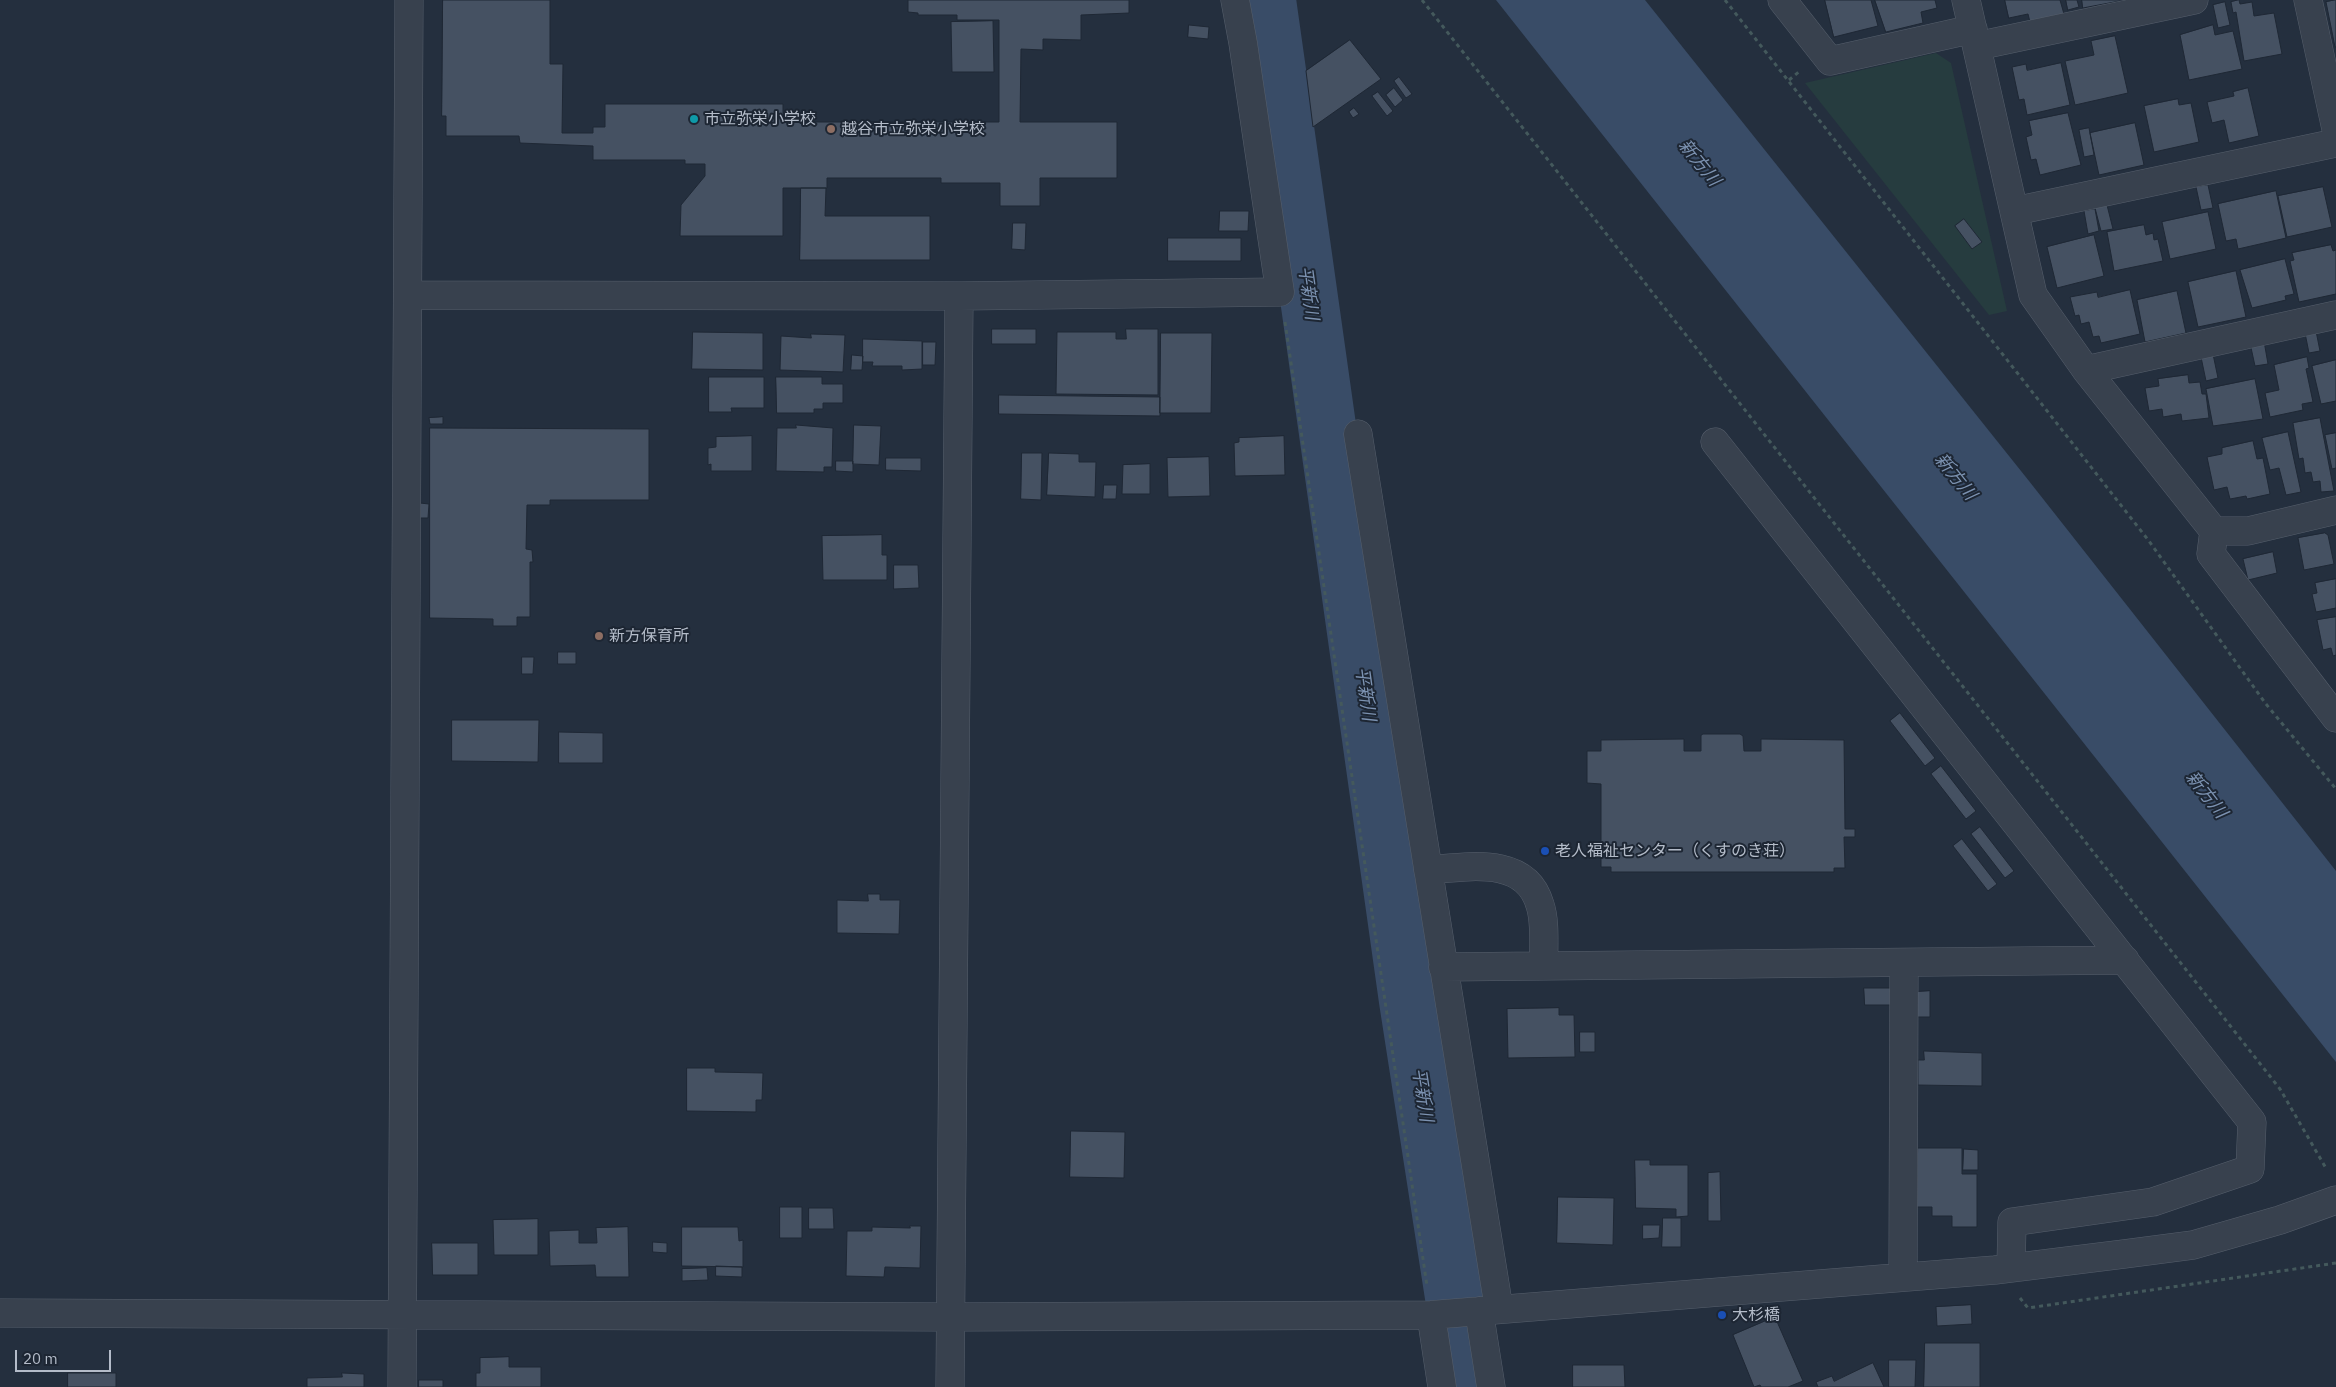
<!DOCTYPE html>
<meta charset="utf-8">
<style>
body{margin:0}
#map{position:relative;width:2336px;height:1387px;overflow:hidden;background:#242f3e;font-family:"IBM Plex Sans",sans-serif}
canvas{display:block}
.scale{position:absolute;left:15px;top:1350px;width:96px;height:22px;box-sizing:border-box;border:2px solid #b4bcc9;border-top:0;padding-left:6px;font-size:15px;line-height:18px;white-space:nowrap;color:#b4bcc9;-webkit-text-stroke:4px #1d2633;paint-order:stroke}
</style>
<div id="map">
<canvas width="2336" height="1387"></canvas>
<div class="scale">20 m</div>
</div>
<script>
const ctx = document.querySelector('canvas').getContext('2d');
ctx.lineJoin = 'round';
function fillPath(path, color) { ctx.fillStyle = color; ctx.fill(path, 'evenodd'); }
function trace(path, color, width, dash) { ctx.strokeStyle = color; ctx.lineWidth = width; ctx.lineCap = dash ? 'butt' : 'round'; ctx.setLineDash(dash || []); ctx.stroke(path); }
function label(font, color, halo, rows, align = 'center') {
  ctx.font = font + ' "IBM Plex Sans","Noto Sans JP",sans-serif'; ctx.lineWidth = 4; ctx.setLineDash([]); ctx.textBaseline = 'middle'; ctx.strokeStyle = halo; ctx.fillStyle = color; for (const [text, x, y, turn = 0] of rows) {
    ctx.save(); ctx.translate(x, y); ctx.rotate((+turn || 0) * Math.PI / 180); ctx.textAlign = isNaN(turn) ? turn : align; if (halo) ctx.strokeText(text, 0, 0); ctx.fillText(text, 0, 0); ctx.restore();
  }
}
const green = new Path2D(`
 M1936 53 1951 63 2007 311 1989 315 1805 83Z`);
const water = new Path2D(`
 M1496 0H1645L2029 481 2336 871V1062Z`);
const river = new Path2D(`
 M1267 0 1408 1001 1468 1387`);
const building = new Path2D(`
 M443 0H550V64H563L562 133H593V127H605V104H783V122H999V20H957V15H918V13L908 12V0H1129V13L1081 15V40L1043 39V50L1021 49 1020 122H1117V178H1040V206H1000V183H941V178H827V188H783V236H680L681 205 705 176V164H685V160H593V146L520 143 519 136H446V116H442Z
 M1825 0H1871L1878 26 1834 37Z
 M1875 0H1935L1937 8 1921 12 1923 23 1886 32Z
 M2005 0H2060L2064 14 2030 22 2028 14 2009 18Z
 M2066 0H2077L2079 7 2068 10Z
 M2082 0H2125L2083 8Z
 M2239 0 2240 4 2252 2 2254 16 2274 13 2282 54 2244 61 2236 12 2233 13 2231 2Z
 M2336 0V47H2335L2326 2Z
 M2225 2 2230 25 2218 28 2213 5Z
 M993 21 994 72H952L951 22Z
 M1189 25 1209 27 1208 39 1188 37Z
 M2213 25 2215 35 2233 31 2242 69 2189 80 2180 35Z
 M2115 36 2128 93 2075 105 2065 61 2094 55 2091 41Z
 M1350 40 1381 79 1313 127 1306 71Z
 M2061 63 2070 105 2027 115 2024 99 2019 100 2012 67 2026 64 2027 70Z
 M1399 77 1412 94 1406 98 1394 81Z
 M1394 88 1403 100 1395 107 1386 95Z
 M2248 88 2259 136 2229 143 2224 120 2212 123 2207 102 2234 96 2233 92Z
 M1378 92 1393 111 1387 116 1372 96Z
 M2178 99 2179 105 2191 103 2199 142 2154 152 2144 106Z
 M1354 108 1359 114 1353 118 1349 112Z
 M2068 113 2081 165 2040 175 2036 159 2031 160 2026 137 2032 135 2029 121Z
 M2135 123 2144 165 2099 175 2090 133Z
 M2089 128 2094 155 2084 157 2079 130Z
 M2208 185 2213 208 2201 210 2196 187Z
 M2323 187 2332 227 2287 237 2278 196Z
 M801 188H826L825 216H930V260H800Z
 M2276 191 2286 238 2238 249 2236 239 2226 241 2218 204Z
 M2107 205 2113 229 2101 231 2095 208Z
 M2095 209 2099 231 2088 234 2084 211Z
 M1220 211H1249L1248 231H1219Z
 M2208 212 2216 249 2170 259 2162 222Z
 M1964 219 1982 242 1972 249 1955 226Z
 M1013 223H1026L1025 250 1012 249Z
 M2144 225 2146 235 2153 233 2154 240 2158 239 2163 261 2114 271 2107 232Z
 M2094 235 2104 276 2057 288 2047 247Z
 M1168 238H1241V261H1168Z
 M2331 245 2333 251 2336 250V294L2299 302 2290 261 2294 260 2292 253Z
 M2285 259 2294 294 2285 296 2286 300 2252 308 2240 270Z
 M2236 271 2246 317 2198 327 2188 282Z
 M2130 290 2140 334 2101 343 2099 336 2093 337 2089 322 2081 324 2079 315 2075 316 2070 297 2097 292 2098 297Z
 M2177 291 2186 333 2145 342 2137 300Z
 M992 329H1036V344H992Z
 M1126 329H1158V395L1056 394 1057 332H1116V339H1126Z
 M2316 331 2320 351 2309 353 2305 333Z
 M693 332 763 333V370L692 369Z
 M1161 333H1212L1211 413H1160Z
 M811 334 845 335 843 372 780 370 781 336 811 338Z
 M863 339 922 341V369L902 370V366H872L873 362H863Z
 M2264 341 2268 364 2255 366 2250 343Z
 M923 342H936L935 365H923Z
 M2213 354 2218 378 2206 381 2201 357Z
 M852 355 863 356 862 370H851Z
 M2307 357 2309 368 2306 369 2313 402 2302 404 2303 410 2270 417 2265 393 2279 390 2274 365Z
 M2336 360V401L2321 404 2312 366Z
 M2188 375 2189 383 2200 382 2202 394H2206L2209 418 2182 421 2181 414 2163 417 2162 409 2149 411 2145 388 2159 386 2158 379Z
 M709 377H764V408H731L732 412H709Z
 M776 377H822V384H843V403H823V409H814V413H777Z
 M2255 379 2263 419 2213 426 2206 389Z
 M999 395 1160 397V416L999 414Z
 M443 417V424H430L429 418Z
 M2320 418 2334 491 2321 492 2320 481 2313 482 2311 472 2305 473 2303 458 2299 459 2293 423Z
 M796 425 833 428 832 467H824V472L776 471 777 428H796Z
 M854 425 881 426 879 465 853 464Z
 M430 428 649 429V500H550V505H527L526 549 532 550 533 562H530V617H517V626H493V619L430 618Z
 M2288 432 2301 492 2286 495 2279 468 2270 470 2262 438Z
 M2336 433V468L2332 469 2325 435Z
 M752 436V471H711V464L708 465V448L716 447V437Z
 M1284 436 1285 475 1235 476 1234 443 1239 442V438Z
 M2253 441 2257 459 2263 458 2270 494 2247 499 2246 496 2230 499 2227 487 2214 490 2207 457 2222 454V448Z
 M1022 453H1042L1041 500 1021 499Z
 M1049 453 1079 454V462H1096L1095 497 1047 495Z
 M1209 457 1210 496 1168 497 1167 458Z
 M886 458H921V471L886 470Z
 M836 461H853V472L836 471Z
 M1150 464V494H1122L1123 465Z
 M1104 485H1117L1116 499H1103Z
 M420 503 429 504 428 518H419Z
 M2325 533 2328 535 2334 564 2304 570 2298 538Z
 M882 535V555H887V580H823L822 536Z
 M2273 552 2277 573 2248 580 2243 559Z
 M894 565H918L919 588 894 589Z
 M2336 579V608L2316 612 2312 594 2317 593 2315 583Z
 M2336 617V655L2333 656 2331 648 2323 650 2317 620Z
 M558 652H576V664H558Z
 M522 657H534L533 674H522Z
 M1900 713 1935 758 1925 766 1890 721Z
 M452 720H539L538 762 452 761Z
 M559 732 603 733V763H559Z
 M1703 734H1740L1743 736 1744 751H1761V739L1844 740 1845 829H1855V837H1844L1845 868H1834V872H1611V867H1601V784L1587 783V751H1601V740L1684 739V751H1701V736Z
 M1941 766 1976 811 1966 819 1931 774Z
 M1980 827 2014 871 2005 878 1971 834Z
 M1962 839 1997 884 1988 891 1953 846Z
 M868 894H880V900H900L899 934 837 933V900L868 901Z
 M1864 988H1891V1005H1865Z
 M1930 991V1017H1914V992Z
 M1559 1008V1015H1574L1575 1057 1508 1058 1507 1009Z
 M1580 1032H1595V1052H1580Z
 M1924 1051 1982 1053V1086L1918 1085V1060H1924Z
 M687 1068H715V1072L763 1073 762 1100H756V1112L687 1111Z
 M1071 1131 1125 1132 1124 1178 1070 1177Z
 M1918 1148H1962V1174H1977V1227H1952V1216H1932V1207H1917Z
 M1964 1149 1978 1150V1170H1963Z
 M1635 1160H1650V1165H1688V1216L1676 1217V1209L1636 1208Z
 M1720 1172 1721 1221H1708V1173Z
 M1558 1197 1614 1198 1613 1245 1557 1243Z
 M780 1207H802V1238H780Z
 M809 1208H833L834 1229H809Z
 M1663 1218H1681V1247H1662Z
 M538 1219V1255H494L493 1220Z
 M1643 1225H1660L1659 1238 1643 1239Z
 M910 1226H921L920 1268 885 1267 884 1277 846 1276 847 1231H872V1227L910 1228Z
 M628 1227 629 1277H596L595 1265 550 1266 549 1231 579 1230V1243H597L596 1228Z
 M682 1227H738L739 1241 743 1240V1267L682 1266Z
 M653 1242 667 1243V1253L653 1252Z
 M432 1243H478V1275H433Z
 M716 1266 742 1267V1277L716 1276Z
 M707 1268 708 1280 682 1281V1269Z
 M1971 1305 1972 1324 1937 1326 1936 1307Z
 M1775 1317 1803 1381 1788 1387H1761L1760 1385 1754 1387 1733 1335Z
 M1925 1343H1980V1387H1924Z
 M509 1357V1367H541V1387H476V1373H480V1358Z
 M1889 1360H1916L1915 1387H1889Z
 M1873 1363 1884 1387H1818L1816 1382 1832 1376 1834 1381Z
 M1573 1365H1624L1625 1387H1573Z
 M68 1373H116V1387H68Z
 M342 1373 364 1374V1387H307V1378L342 1377Z
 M419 1380H443V1387H419Z`);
const path = new Path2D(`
 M1422 0 2280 1089 2327 1170
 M1725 0 2149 541 2266 704 2336 789
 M1789 80 1800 71
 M1285 322 1427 1286
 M2020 1298 2028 1308 2336 1263`);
const minor = new Path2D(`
 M1782 0 1830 61 1973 29
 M1966 0 2033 295 2086 370 2214 531H2248L2336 510
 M2308 0 2336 129
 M1977 46 2194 0
 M2015 211 2336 143
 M408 295 959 296 1280 292 1243 43 1235 0
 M2086 370 2336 315
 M1358 434 1499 1309
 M1715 442 2252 1122 2250 1169 2153 1202 2012 1222 2011 1268
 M2214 531 2211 554 2336 718
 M1428 870C1467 867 1526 855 1540 905 1546 923 1543 947 1544 966
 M1443 967 2125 960
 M1903 1276 1904 963
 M1479 1311 1491 1387
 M0 1313 950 1317 1431 1315 1995 1270 2124 1254 2193 1245 2280 1220 2336 1200
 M1431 1315 1442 1387
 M402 1387 409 0
 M950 1387 959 296`);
const markers = [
 [694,119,5,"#0f9aa8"],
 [831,129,5,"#8d6e63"],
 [599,636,5,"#8d6e63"],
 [1545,851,5,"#1a4fb4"],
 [1722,1315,5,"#1a4fb4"]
];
const poiNames = [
 ["市立弥栄小学校",704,119],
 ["越谷市立弥栄小学校",841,129],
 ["新方保育所",609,636],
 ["老人福祉センター（くすのき荘）",1555,851],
 ["大杉橋",1732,1315]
];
const waterNames = [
 ["新方川",1699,163,51],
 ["平新川",1308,293,82],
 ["新方川",1955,477,51],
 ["平新川",1365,694,82],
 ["新方川",2206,795,52],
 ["平新川",1422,1095,81]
];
fillPath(green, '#263c3f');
fillPath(water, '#394c67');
trace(river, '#394c67', 58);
fillPath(building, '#455162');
trace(building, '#1f2835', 1);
trace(minor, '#565f6c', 29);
trace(path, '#44595c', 3, [4, 4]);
trace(minor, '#38414e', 28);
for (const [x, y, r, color] of markers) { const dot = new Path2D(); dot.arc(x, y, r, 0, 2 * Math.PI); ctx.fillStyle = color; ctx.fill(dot); trace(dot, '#1d2633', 2); }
label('16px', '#b4bcc9', '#1d2633', poiNames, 'left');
label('italic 18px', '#7c92b1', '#1d2633', waterNames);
</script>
